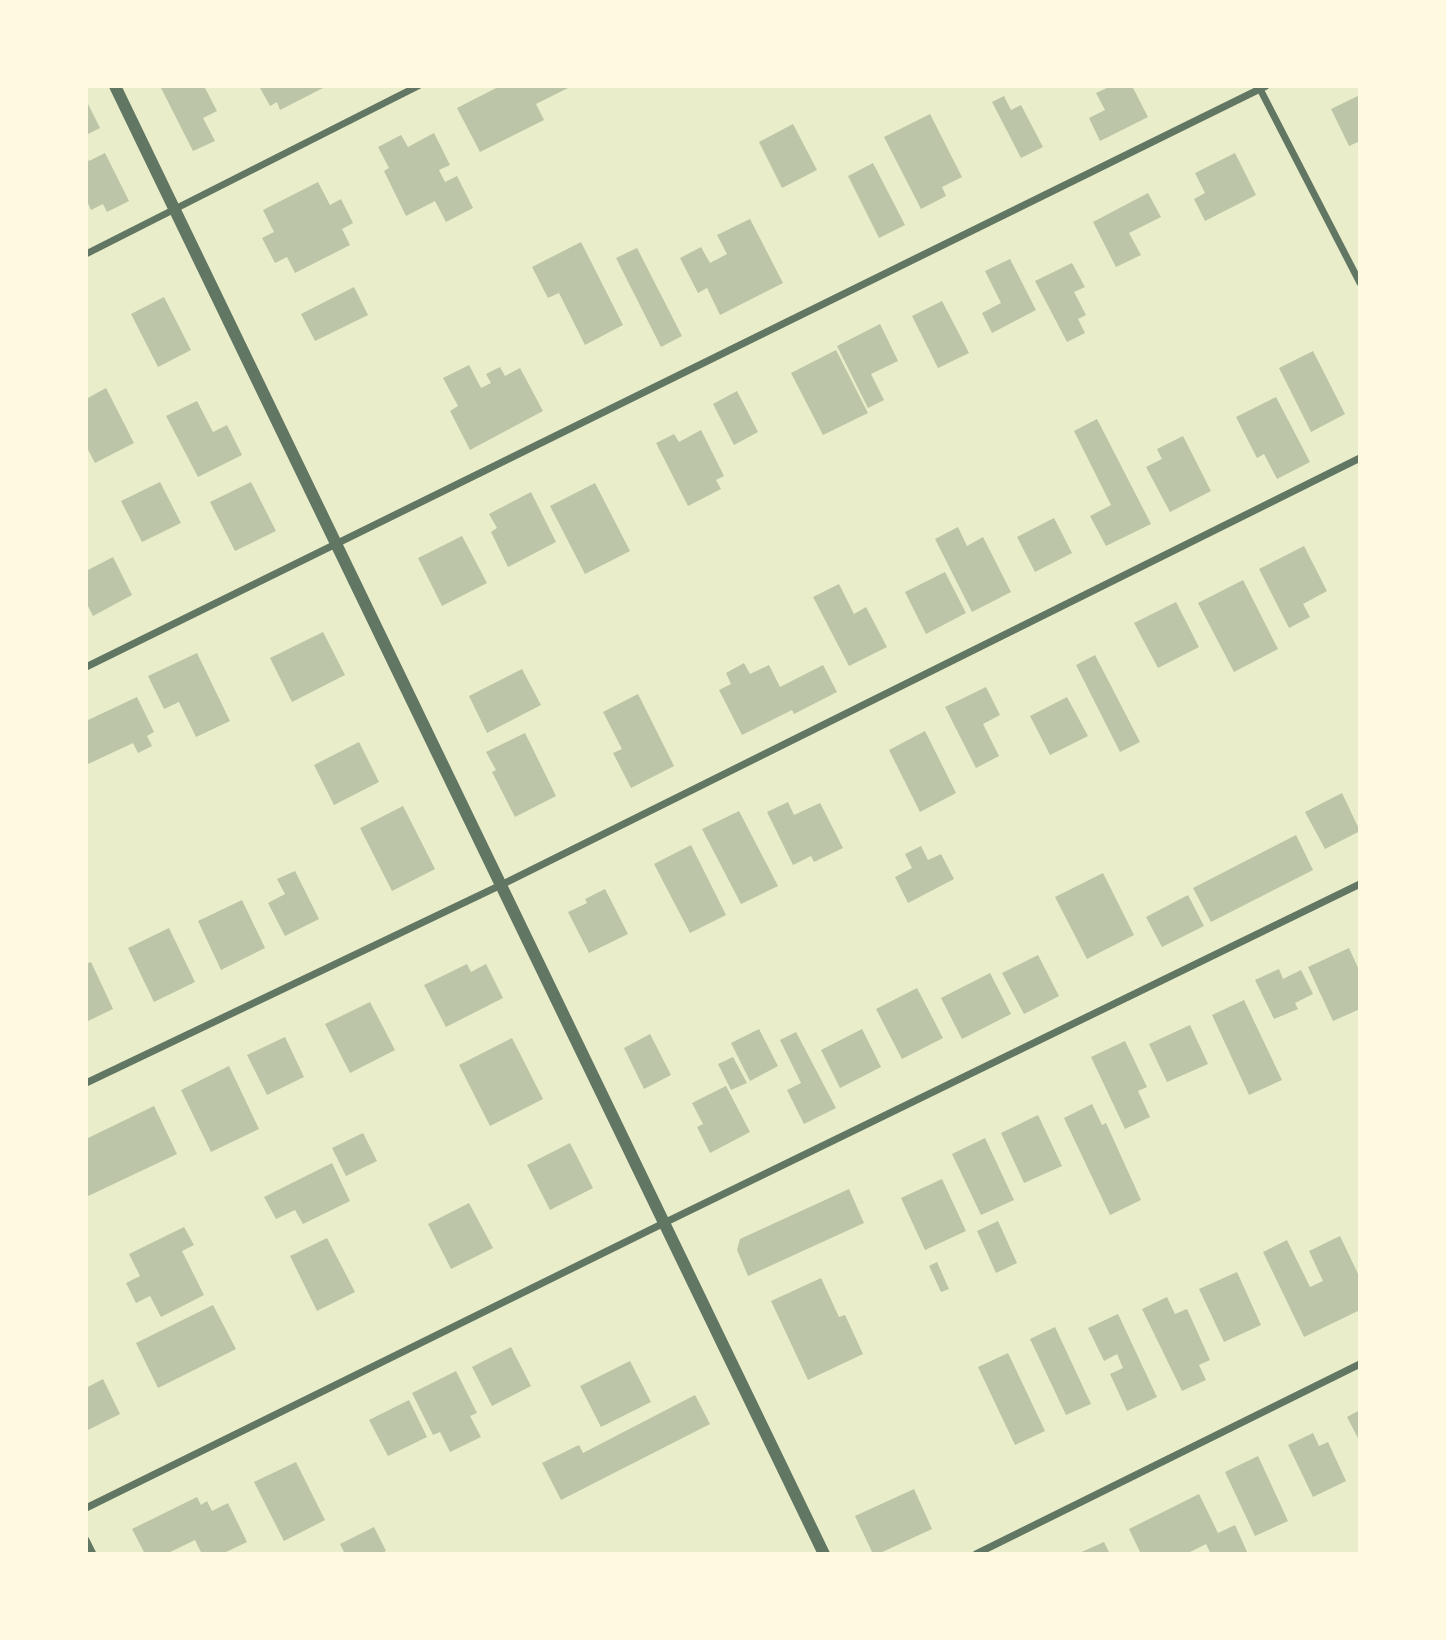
<!DOCTYPE html>
<style>
body{margin:0}
#map{position:relative;width:1446px;height:1640px;overflow:hidden;background:#e9edc9;font-family:"Crimson Pro",serif}
canvas{display:block}
.frame{position:absolute;inset:0;border:88px solid #fefae0;pointer-events:none}
</style>
<div id="map">
<canvas width="1446" height="1640"></canvas>
<div class="frame"></div>
</div>
<script>
const ctx = document.querySelector('canvas').getContext('2d');
ctx.lineJoin = 'round';
function fillPath(path, color) { ctx.fillStyle = color; ctx.fill(path, 'evenodd'); }
function trace(path, color, width, dash) { ctx.strokeStyle = color; ctx.lineWidth = width; ctx.lineCap = dash ? 'butt' : 'round'; ctx.setLineDash(dash || []); ctx.stroke(path); }
const building = new Path2D(`
 M160 86H204L217 111 203 118 215 141 193 151Z
 M259 86H322L323 88 280 110 277 102 270 106Z
 M500 86H572L536 104 544 120 480 152 457 108Z
 M1111 86H1132L1148 117 1100 141 1089 118 1105 110 1096 93Z
 M1360 95V141L1349 146 1331 109Z
 M1004 96 1011 110 1021 105 1043 147 1021 158 992 102Z
 M86 100 100 128 86 135Z
 M930 114 962 177 942 187 946 196 921 209 884 137Z
 M793 124 817 170 782 188 759 142Z
 M434 133 450 165 439 170 445 182 457 176 473 208 446 222 435 201 406 216 384 171 389 168 378 147 401 135 408 147Z
 M105 153 129 201 107 212 103 204 91 210 86 199V156L89 161Z
 M1235 153 1256 195 1205 221 1194 199 1205 193 1195 173Z
 M873 163 905 225 879 238 848 176Z
 M318 182 330 205 341 199 353 223 342 229 350 245 295 273 287 257 275 263 262 238 274 232 263 210Z
 M1148 193 1161 217 1129 233 1141 255 1116 267 1093 222Z
 M750 219 783 283 720 315 707 288 698 293 680 258 701 247 710 263 727 254 717 235Z
 M581 242 623 325 585 345 559 293 548 298 532 267Z
 M637 248 682 336 661 347 616 258Z
 M1010 259 1036 310 992 333 982 313 1001 303 985 271Z
 M1072 263 1085 287 1074 292 1086 315 1078 319 1085 333 1067 342 1035 281Z
 M354 287 368 315 315 341 301 314Z
 M164 297 191 350 158 367 131 314Z
 M942 301 969 353 938 368 912 316Z
 M880 324 898 361 871 374 884 400 868 408 837 346Z
 M836 350 868 413 823 435 791 373Z
 M1313 351 1345 414 1311 432 1279 368Z
 M469 365 481 388 491 383 486 374 500 367 505 376 520 368 543 411 470 450 450 411 458 406 443 378Z
 M106 388 134 443 95 463 86 446V399Z
 M737 391 758 432 734 445 713 404Z
 M1276 397 1310 462 1277 479 1264 454 1257 458 1236 417Z
 M197 401 213 432 227 425 242 455 198 477 166 416Z
 M1097 419 1151 524 1106 546 1090 516 1111 505 1074 431Z
 M701 430 724 476 716 480 721 489 688 506 656 443 674 434 679 442Z
 M1183 436 1211 491 1170 512 1146 467 1162 459 1157 449Z
 M160 482 181 523 142 542 121 501Z
 M251 482 276 531 235 551 210 502Z
 M595 483 630 551 585 574 550 506Z
 M531 492 556 542 508 567 491 532 497 528 489 514Z
 M1054 518 1072 553 1035 572 1017 537Z
 M958 527 967 546 983 537 1011 592 972 612 935 539Z
 M462 536 487 583 442 606 418 558Z
 M1304 546 1327 591 1303 604 1310 617 1289 628 1259 569Z
 M113 557 132 595 93 616 86 602V571Z
 M945 572 966 613 926 634 905 592Z
 M1243 580 1278 649 1234 672 1198 603Z
 M839 584 854 614 866 607 887 647 849 666 813 597Z
 M1176 602 1199 647 1158 668 1134 623Z
 M323 632 345 675 292 702 270 658Z
 M197 653 230 721 196 737 179 702 164 709 148 676Z
 M1095 655 1140 742 1120 752 1076 665Z
 M744 663 750 674 769 665 780 687 823 665 837 692 794 714 792 710 742 735 719 690 731 684 726 673Z
 M522 669 541 705 487 733 469 696Z
 M986 687 1000 715 983 724 999 756 976 768 945 707Z
 M638 694 674 766 631 788 613 753 622 749 603 712Z
 M137 697 154 732 147 736 152 746 138 753 133 743 86 765V721Z
 M1067 697 1088 736 1050 755 1030 716Z
 M925 731 956 793 920 812 889 750Z
 M525 733 556 796 515 817 492 772 496 770 486 752Z
 M359 742 379 782 334 805 314 765Z
 M1342 793 1360 831 1325 849 1305 812Z
 M788 802 794 815 820 803 843 848 814 862 811 856 793 865 767 812Z
 M403 806 435 869 392 891 360 828Z
 M739 811 778 886 741 904 702 829Z
 M1296 835 1313 870 1211 922 1193 888Z
 M691 845 726 915 690 933 654 864Z
 M921 846 928 860 941 854 954 879 908 903 895 877 912 868 905 854Z
 M295 871 319 919 285 936 268 903 285 894 277 879Z
 M1103 873 1134 935 1087 959 1055 897Z
 M605 889 628 934 589 953 568 912 587 903 585 899Z
 M1188 895 1204 926 1162 947 1146 917Z
 M242 900 265 948 221 970 198 921Z
 M169 928 195 982 154 1002 128 948Z
 M1349 948 1360 972V1009L1333 1021 1308 967Z
 M1038 955 1059 996 1024 1014 1002 973Z
 M91 962 113 1009 86 1022V964Z
 M467 964 471 972 486 964 503 998 446 1027 424 985Z
 M1279 969 1283 979 1301 970 1313 994 1295 1003 1298 1009 1274 1019 1255 980Z
 M990 973 1011 1014 962 1039 941 998Z
 M917 988 943 1038 902 1059 876 1009Z
 M1244 1000 1282 1080 1249 1095 1212 1015Z
 M370 1002 395 1050 350 1073 325 1024Z
 M1190 1025 1208 1064 1167 1082 1149 1044Z
 M759 1029 778 1066 750 1081 731 1043Z
 M862 1029 881 1067 840 1088 821 1050Z
 M796 1032 836 1108 804 1124 787 1090 801 1083 780 1040Z
 M650 1034 671 1075 644 1089 624 1048Z
 M285 1037 304 1077 267 1095 247 1055Z
 M512 1038 543 1099 490 1126 459 1065Z
 M1125 1041 1147 1087 1138 1091 1150 1117 1125 1129 1091 1057Z
 M733 1057 747 1083 731 1090 718 1064Z
 M229 1066 259 1129 211 1152 181 1090Z
 M726 1086 750 1132 710 1153 697 1127 703 1124 692 1103Z
 M1092 1104 1102 1125 1106 1123 1141 1200 1110 1215 1064 1118Z
 M154 1106 177 1154 86 1197V1139Z
 M1038 1115 1062 1166 1024 1183 1001 1133Z
 M363 1133 377 1161 346 1176 332 1148Z
 M985 1138 1014 1200 981 1215 952 1154Z
 M570 1143 593 1188 550 1210 527 1165Z
 M332 1163 350 1201 303 1224 295 1210 276 1219 264 1197Z
 M942 1179 966 1231 925 1250 901 1198Z
 M849 1189 864 1223 748 1276 737 1250 740 1239Z
 M469 1203 493 1248 451 1269 428 1224Z
 M998 1221 1017 1263 996 1273 977 1231Z
 M184 1227 194 1245 182 1251 204 1295 161 1317 150 1296 136 1303 126 1283 140 1276 129 1254Z
 M1340 1236 1360 1278V1310L1304 1337 1263 1252 1287 1240 1310 1287 1323 1281 1309 1251Z
 M327 1238 355 1292 317 1311 290 1256Z
 M937 1262 949 1289 941 1292 929 1266Z
 M1237 1272 1261 1325 1224 1342 1199 1289Z
 M821 1278 839 1317 845 1315 863 1354 808 1380 771 1301Z
 M1167 1297 1175 1314 1187 1309 1210 1360 1199 1365 1206 1380 1182 1391 1142 1309Z
 M213 1305 236 1349 158 1388 136 1343Z
 M1118 1314 1157 1397 1127 1411 1110 1374 1123 1368 1117 1354 1104 1361 1088 1328Z
 M1055 1327 1091 1404 1066 1415 1030 1339Z
 M511 1347 531 1386 492 1406 472 1367Z
 M1008 1353 1045 1431 1015 1445 978 1367Z
 M630 1361 651 1402 601 1427 580 1386Z
 M456 1371 477 1413 470 1416 481 1437 450 1452 440 1432 433 1435 412 1393Z
 M103 1379 120 1414 86 1431V1388Z
 M695 1395 710 1424 561 1500 542 1463 579 1445 583 1453Z
 M409 1400 427 1437 388 1456 369 1420Z
 M1360 1410V1442L1347 1417Z
 M1313 1433 1319 1446 1328 1442 1346 1481 1313 1497 1288 1445Z
 M1258 1456 1288 1521 1255 1536 1225 1472Z
 M296 1462 325 1520 284 1541 254 1482Z
 M914 1489 932 1529 878 1554H873L855 1516Z
 M1199 1494 1218 1533 1235 1525 1248 1554H1211L1206 1544 1186 1554H1141L1129 1529Z
 M197 1497 201 1505 207 1501 212 1511 228 1503 247 1542 226 1552 227 1554H202L195 1540 166 1554H145L132 1529Z
 M374 1527 386 1551 379 1554H345L340 1544Z
 M1104 1542 1110 1554H1077Z`);
const minor = new Path2D(`
 M1260 89 1360 283
 M86 254 418 86
 M86 667 1266 86
 M86 1083 501 885 1360 458
 M86 1508 664 1223 1360 884
 M86 1540 93 1554
 M976 1554 1360 1364`);
const tertiary = new Path2D(`
 M115 86 824 1554`);
fillPath(building, '#bcc5a7');
trace(minor, '#617663', 7);
trace(tertiary, '#617663', 12);
</script>
